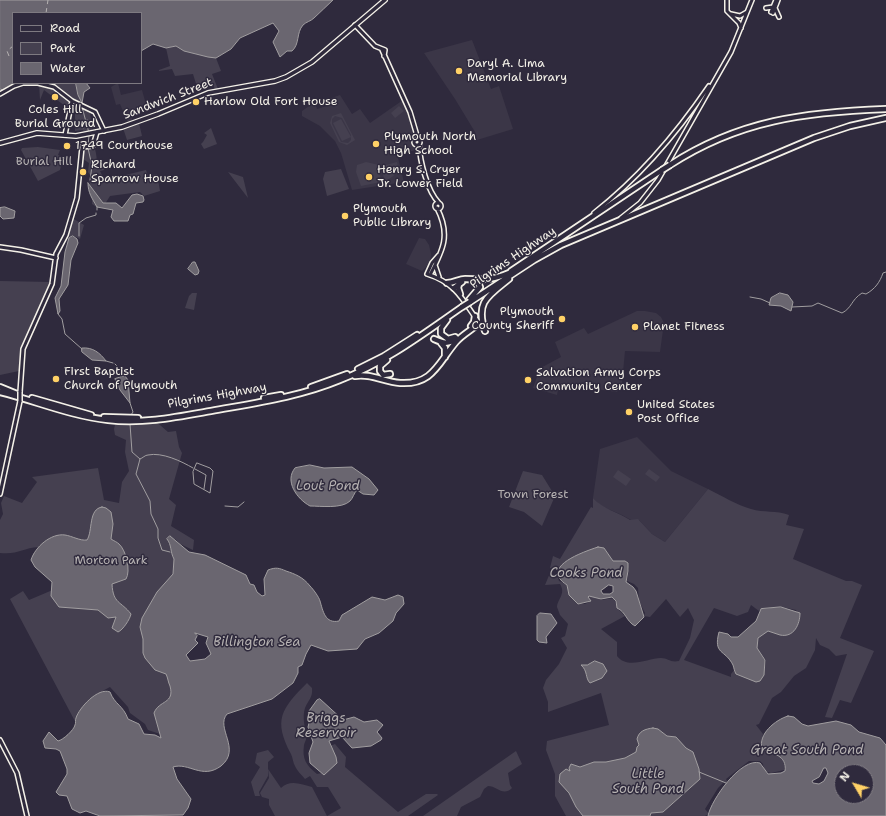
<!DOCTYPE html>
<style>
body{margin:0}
#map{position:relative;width:886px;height:816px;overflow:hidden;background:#2f2a3d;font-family:"Shantell Sans",sans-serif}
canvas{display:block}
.legend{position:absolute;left:12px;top:12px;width:130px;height:72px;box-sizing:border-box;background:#2f2a3d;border:1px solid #7e7a81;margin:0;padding:5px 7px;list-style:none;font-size:12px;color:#f4f1e8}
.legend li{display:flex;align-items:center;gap:8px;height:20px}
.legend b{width:20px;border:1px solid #7e7a81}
.north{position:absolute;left:834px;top:764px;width:40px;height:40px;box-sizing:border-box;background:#2f2a3d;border:1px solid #7e7a81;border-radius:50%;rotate:308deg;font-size:11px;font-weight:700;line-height:16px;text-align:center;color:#f4f1e8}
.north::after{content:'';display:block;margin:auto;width:14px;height:18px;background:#ffd166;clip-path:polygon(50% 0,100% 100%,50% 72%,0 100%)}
</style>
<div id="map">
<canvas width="886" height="816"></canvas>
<ul class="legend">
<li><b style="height:5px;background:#2f2a3d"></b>Road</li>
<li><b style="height:11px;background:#454050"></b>Park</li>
<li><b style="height:11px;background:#6a6670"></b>Water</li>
</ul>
<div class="north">N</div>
</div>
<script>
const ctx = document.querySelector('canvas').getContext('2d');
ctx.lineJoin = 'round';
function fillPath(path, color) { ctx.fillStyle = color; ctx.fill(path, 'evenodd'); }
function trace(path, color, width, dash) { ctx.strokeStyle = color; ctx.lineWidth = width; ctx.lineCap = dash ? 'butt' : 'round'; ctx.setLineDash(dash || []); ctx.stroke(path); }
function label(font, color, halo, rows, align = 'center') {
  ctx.font = font + ' "Shantell Sans",sans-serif'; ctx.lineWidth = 3; ctx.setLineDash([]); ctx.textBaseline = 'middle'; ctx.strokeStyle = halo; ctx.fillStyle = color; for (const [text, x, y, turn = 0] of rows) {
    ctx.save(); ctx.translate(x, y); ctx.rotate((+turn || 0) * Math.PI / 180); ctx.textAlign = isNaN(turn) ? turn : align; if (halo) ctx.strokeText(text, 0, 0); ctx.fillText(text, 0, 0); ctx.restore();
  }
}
const built = new Path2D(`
 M472 40 491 89 499 86 513 129 477 140 475 132 455 99 424 53Z
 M118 83 121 95 142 90 147 108 130 114 133 121 128 123 120 104 116 105 111 87Z
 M340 95 352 114 360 109 370 123 403 100 411 121 417 150 397 154 404 182 352 190 341 153 335 141 320 126 302 116V111L312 104 315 103 317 109 327 106 326 100Z
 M419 238 425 239 429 245 431 254 430 263 422 271 406 264Z
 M637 311H645L656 313 661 317 664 323 660 352 625 351 622 383 617 392 559 384 557 395 533 388 538 374 535 371 561 357 555 342 584 328 588 334Z
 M637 437 671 471 708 489 665 542 652 534 639 520H631L622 515 601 506 593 498 600 449Z`);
const green = new Path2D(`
 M176 46 184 51 208 57 216 58 221 71 212 74 218 89 215 90 213 83 197 87 193 74 175 76 172 69 159 71V70L170 66 166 48Z
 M39 83H76L81 104 72 99 68 112 65 106 44 90 40 100Z
 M74 103 90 112 92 132 84 133 83 130 75 131V113L70 112 72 104Z
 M399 106 404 111 395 118 391 113Z
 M341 113 355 140 347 145 339 142 330 123 332 116ZM335 116 342 118 351 135V140L348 143 341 142 332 124V119Z
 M341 119 351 137 342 141 333 123Z
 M139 123 142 136 127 140 123 128Z
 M211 128 217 144 204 149 201 144 203 142 207 135 204 133Z
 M93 145C97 151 96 159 98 166L103 165 104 170 100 171 103 177 113 178 146 170 148 176 157 174 160 191 144 196 140 192 110 196 105 204H100L98 208 92 204C93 192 88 188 90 175L88 172 89 163 83 159 84 147Z
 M38 147 60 150 58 155 63 157 60 170 38 181 21 150 22 148Z
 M366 162 379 165 381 182 361 186 356 172 357 165Z
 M397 162C400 172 393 178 384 181L382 166Z
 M341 169 349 189 327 196 323 179 325 172Z
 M228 172 243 177 248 198Z
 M72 218 84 225 80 239 72 235 71 237 67 235Z
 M0 281 51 282 22 346 19 371 0 375Z
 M192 293H197L194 310 185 308 189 296Z
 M153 419 168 432 176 431 179 447 182 453 169 499 176 505 171 526 194 540 193 550 180 544 175 539C171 551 178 563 172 576L174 674 172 696 161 705 163 735 148 730 145 724 130 713 128 707 110 687C94 694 86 711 77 725L10 599 23 591 29 600 55 589 39 547C22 548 18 555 0 553V520L3 514 1 503 4 496 22 503 37 482 32 477 98 468 104 500 119 503 122 482 129 471 125 452 126 440 115 435 114 429 116 421Z
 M649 469 660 477 656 482 645 474Z
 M618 470 631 479 626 486 613 477Z
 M523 471 542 475 555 496 542 526 524 512 509 507Z
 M708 489C722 496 737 505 751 509 764 513 776 510 789 515L786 525 804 529 793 559 846 581H852L862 585 840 638 874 651 851 703 840 700 832 718 825 717 847 654 836 656 829 649 820 645 816 638 815 650 806 668 794 676 781 692 772 698 759 724 756 725 763 734 760 749C770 753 787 754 784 770L771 773 764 771 763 764 760 761H749L726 779 728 783 724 782 718 788 705 809 709 814 705 816H566L555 796V774L546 750 547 741 609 725 601 693 548 712V702L543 688 546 680 559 664 567 648 561 638 565 636 568 624 560 615 557 607C558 598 566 594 560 584L545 585 550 573 557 575 559 581C567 584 569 586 569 594L578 603 585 604 591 601 586 598C590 595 597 597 601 600L614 598 617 608 625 616 601 629 617 642V656C628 670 648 658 661 658 668 658 670 663 679 661L690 638 694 620 688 608 680 617 666 599 650 617 644 616 645 613 639 601 638 588 634 584 627 581 629 569 627 565 612 561 603 550 560 571 550 568 553 556 560 559 591 507 593 508V498C603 509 618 512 630 520L638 519 652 534 665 542ZM751 605 759 611 762 609 782 607 796 610 798 613 788 634C772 633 757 623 757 648L766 660 764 674 735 669 731 674V677L684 660 714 608 737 616 748 612Z
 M307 683 312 688C313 698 308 700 305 708 302 717 305 727 306 736 307 738 305 742 304 745 302 759 306 765 317 774L326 772 330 746 335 744 346 757 345 767 398 812 426 794H437L438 795 408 816H275L269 805V799L262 797 260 793 269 778 268 769 281 788C289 779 302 784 312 787L327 816 341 808 328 787H317L310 776 305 779C302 775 297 771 295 766 293 763 293 758 291 754 273 720 281 709 307 683Z
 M268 750 274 757 268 762V776L259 792 260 796H255L251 782 260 767 255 763 257 753Z
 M516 751 522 764 508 773 510 785 512 788C503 797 497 786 488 786L484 789 480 797 461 807 457 816H423Z`);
const water = new Path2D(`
 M0 0H333C327 6 320 12 314 18 311 21 306 22 303 25 296 33 300 44 292 51H287L280 57 273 42 279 31 273 23 240 38 231 49 216 58 208 57 184 51 176 46 166 48 153 44 141 51V13H13V83H16L3 90 0 89Z
 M76 83H86L90 88 84 92 82 103 78 95Z
 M88 183 103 203H116L122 208 132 195 137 194 143 196 144 200 143 202 136 203 133 214 130 215 128 221H114L111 217 113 210 97 207C92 198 88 193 88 183Z
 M5 207 15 211 14 218 3 219 0 216V208Z
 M73 236 77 239 78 243 71 260 68 285 59 299 60 311 58 314 55 298 61 286 65 252 69 238Z
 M193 262H195L199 271 198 274 195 275 188 269Z
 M780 293 788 295 793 302 791 311 781 306 769 305 771 298Z
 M82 348C93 347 100 353 106 361L92 360 82 352Z
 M125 376 128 380 130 403 120 390 115 379Z
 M310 465 324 468 352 467 369 479 378 490 374 495 363 494 357 490C354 493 353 498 350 501 342 509 320 506 310 506 297 499 284 481 295 468Z
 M102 507 106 508 111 512 113 524 111 539C114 541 117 542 119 544 126 550 131 571 126 579L112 584C113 604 121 601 131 614 130 619 123 630 118 632L112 628 116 617 108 618 98 610 59 607 51 596 52 582 35 567 31 560C35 547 51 533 65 535 72 536 80 541 87 540 93 531 88 509 102 507Z
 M170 536 189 552 205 555 246 575 250 584 254 585 257 592 262 596 265 595 264 579 268 570C276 567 279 568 286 571 295 574 303 577 310 586 313 589 319 597 320 601 323 611 325 624 339 621L342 615 372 597 385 600 398 595 403 597 404 604 396 613 393 621 379 633 365 639 357 649 328 651 311 645 306 654 302 665 298 667V673L293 683 272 699 227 714C215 728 242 749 221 766 202 780 189 762 173 767L177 779 191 799 188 808 183 815 100 816 86 811 80 813 72 809 67 796 59 795 56 792 67 774V769L60 751 56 749 45 748 43 741 49 732 58 741C63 740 74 730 75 725 76 723 75 720 76 718 79 708 98 687 110 692 115 705 123 705 128 719L139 724 144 734 155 735 161 738 154 713C159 700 175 704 170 686 168 682 168 678 166 674L155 670 145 658 143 653V639L140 627 142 618 157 592 173 574 174 559C170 552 172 545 167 539ZM195 633 208 637 206 643 211 654 205 659 190 661 186 655 198 643 195 640 197 636Z
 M598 547 604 548 613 561H625L628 563V571L626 582 633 587 636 591 644 617 635 626C626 621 626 612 617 608L616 601 612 597 601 599 589 596 588 597 591 601 578 604 569 595 567 585C539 567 583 552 598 547ZM609 585 613 586V592L610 594H603L601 591Z
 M781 607 800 613C800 624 794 638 780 635 776 634 772 632 768 631L758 638 757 648 765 660 764 675 760 681 756 682 736 674C734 670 734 668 733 665 725 649 713 655 719 632L728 634 731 637H738L756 621 761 609Z
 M540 613 551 614 557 623 546 637 547 643 539 642 537 640V616Z
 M595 661 603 664 607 671 602 678 590 683C585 678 588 671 581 665H587Z
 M320 699 343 720 354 717 364 722 377 720 383 725 377 732 382 738 381 740 371 746 352 748 342 737 329 741 336 757 337 763 324 775 310 763 309 753 313 742 308 727 311 715 309 711 317 700Z
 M788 716 794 717 802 724 808 726 836 721 851 725 859 732 880 738 886 745V816H708C711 800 741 757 760 763L768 774 781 773 785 771C787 755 773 754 762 749 758 734 775 720 788 716ZM824 768H826L828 773 824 781 819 784 813 783 812 781 819 777ZM842 772H866V796H842Z
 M653 728 658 729 667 736 676 737 686 748 693 752 699 769 700 779 663 812 651 813 650 816H583L576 807 569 793 559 782 560 774 566 769 570 771 569 768 571 764 580 767 594 762H606L625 758 636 752 637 747 639 745 637 739C639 731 645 729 653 728Z`);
const stream = new Path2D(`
 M82 107 89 133
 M83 128 80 126V123L87 120
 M88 145 89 136
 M88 148 92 166 90 180
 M97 210V207
 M79 236V223L86 218 96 215V213
 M750 297 761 299 770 303
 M792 307 812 306 818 303 842 313C852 308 851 300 862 293L866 294C875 289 880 282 883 273L886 272
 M58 314 62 319 65 334 82 349
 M106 361 113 363
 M115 364 118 367 122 374
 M130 403 133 412 131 415
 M130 424 132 452 140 459 136 474 150 501 151 514 158 529V538L162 550 170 552
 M140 459C143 458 145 455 148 455 162 452 181 461 193 468
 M197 463 210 468 213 471 210 493 194 484 193 472Z
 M195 469 206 475 204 489
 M225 506 238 507 244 502
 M699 772 726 783`);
const ferry = new Path2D(`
 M46 13 48 0
 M9 56 7 51 13 46`);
const secondary = new Path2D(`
 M727 0V11L739 23 741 28
 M766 8 773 7
 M775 8 779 17
 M771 12 776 0
 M773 13 778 0
 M731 14 740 16 747 12
 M355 25 375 46 385 50 384 56
 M382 50 410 112 418 139
 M0 94 14 86 23 83H38L54 87 72 101 95 112 104 131
 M65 135 72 101
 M414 142a3 3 0 1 1 6 0a3 3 0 1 1-6 0Z
 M419 144C420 161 427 191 439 203
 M82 147 93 146 97 132
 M435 206a3 3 0 1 1 6 0a3 3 0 1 1-6 0Z
 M594 213C639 178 677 133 709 86
 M621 218 640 203 658 180 731 52 752 0
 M0 247 21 250 56 258
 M439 255 432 263 427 274C456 283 463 300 479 323
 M435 265 439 277
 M430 275C443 250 451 235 437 208
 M20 392 23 349 52 284 56 254 66 235 77 198 82 147
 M0 494 20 401
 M0 740 17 773 27 816`);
const primary = new Path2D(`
 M0 143 37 133 76 136 122 127 158 114 208 93 275 81 286 77 312 62 385 0`);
const motorway = new Path2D(`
 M670 165C739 120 806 112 886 109
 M511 271 662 170
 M447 283C454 283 459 279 465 279 484 279 490 281 509 273
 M459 284 458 288 460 294
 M454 288 462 282
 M469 300 480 287 478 283 473 281
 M470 302 534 260 561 245 814 138 850 126 886 118
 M447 320 441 328V334L448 339 455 337
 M471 326 474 322 475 316
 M485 331C475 302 488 296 509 279
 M434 339C443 343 448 345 456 338
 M441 343 445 348V357
 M387 360 380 366V371L383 375 390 374
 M358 369 384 356 417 335
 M355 376C371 373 384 382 400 383 433 385 438 363 456 342 463 334 472 330 479 323
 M0 387 17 394
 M311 387 347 374
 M0 392C36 401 71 416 108 420 143 424 177 417 211 411 255 403 299 397 340 380 385 363 423 334 462 307
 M32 398 91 415
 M264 398 281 395
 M104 417 138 418`);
const secondaryBridge = new Path2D(`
 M20 401V392`);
const motorwayBridge = new Path2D(`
 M662 170 670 165
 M462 307 470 302`);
const markers = [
 [459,71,4,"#ffd166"],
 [55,97,4,"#ffd166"],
 [196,102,4,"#ffd166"],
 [376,144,4,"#ffd166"],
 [67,146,4,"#ffd166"],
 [83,172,4,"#ffd166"],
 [369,177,4,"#ffd166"],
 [345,216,4,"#ffd166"],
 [562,319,4,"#ffd166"],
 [635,327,4,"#ffd166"],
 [56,379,4,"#ffd166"],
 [528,380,4,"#ffd166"],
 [629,412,4,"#ffd166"]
];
const poiNames = [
 ["Daryl A. Lima",467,64],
 ["Memorial Library",467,78],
 ["Harlow Old Fort House",204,102],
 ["Coles Hill",55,110,"center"],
 ["Burial Ground",55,124,"center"],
 ["Plymouth North",384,137],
 ["High School",384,151],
 ["1749 Courthouse",75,146],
 ["Richard",91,165],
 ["Sparrow House",91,179],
 ["Henry S. Cryer",377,170],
 ["Jr. Lower Field",377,184],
 ["Plymouth",353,209],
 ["Public Library",353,223],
 ["Plymouth",554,312,"right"],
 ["County Sheriff",554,326,"right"],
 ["Planet Fitness",643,327],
 ["First Baptist",64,372],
 ["Church of Plymouth",64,386],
 ["Salvation Army Corps",536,373],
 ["Community Center",536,387],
 ["United States",637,405],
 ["Post Office",637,419]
];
const streetNames = [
 ["Sandwich Street",168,99,-21],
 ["Pilgrims Highway",513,258,-34],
 ["Pilgrims Highway",217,396,-10]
];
const parkNames = [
 ["Burial Hill",44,162],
 ["Town Forest",533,495],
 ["Morton Park",111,561]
];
const waterNames = [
 ["Lout Pond",328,487],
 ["Cooks Pond",586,574],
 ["Billington Sea",257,643],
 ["Briggs",326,719],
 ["Reservoir",326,734],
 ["Great South Pond",807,751],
 ["Little",648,775],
 ["South Pond",648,790]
];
fillPath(built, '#3b3647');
fillPath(green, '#454050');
fillPath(water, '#6a6670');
trace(water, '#a19ea0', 1);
trace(stream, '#a19ea0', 1);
trace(ferry, '#b6b2b2', 1, [5, 4]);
trace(secondary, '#f4f1e8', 6);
trace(primary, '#f4f1e8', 6);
trace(motorway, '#f4f1e8', 8);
trace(secondary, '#2f2a3d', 3);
trace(primary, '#2f2a3d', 3.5);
trace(motorway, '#2f2a3d', 4.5);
trace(secondaryBridge, '#f4f1e8', 6, []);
trace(motorwayBridge, '#f4f1e8', 8, []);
trace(secondaryBridge, '#2f2a3d', 3);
trace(motorwayBridge, '#2f2a3d', 4.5);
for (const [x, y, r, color] of markers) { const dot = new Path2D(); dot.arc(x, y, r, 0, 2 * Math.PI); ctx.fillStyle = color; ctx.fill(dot); trace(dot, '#2f2a3d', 1.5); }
label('12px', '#f4f1e8', '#2f2a3d', poiNames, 'left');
label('12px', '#f4f1e8', '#2f2a3d', streetNames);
label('12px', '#b7b3b3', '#2f2a3d', parkNames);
label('italic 13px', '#b6b2b2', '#2f2a3d', waterNames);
</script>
